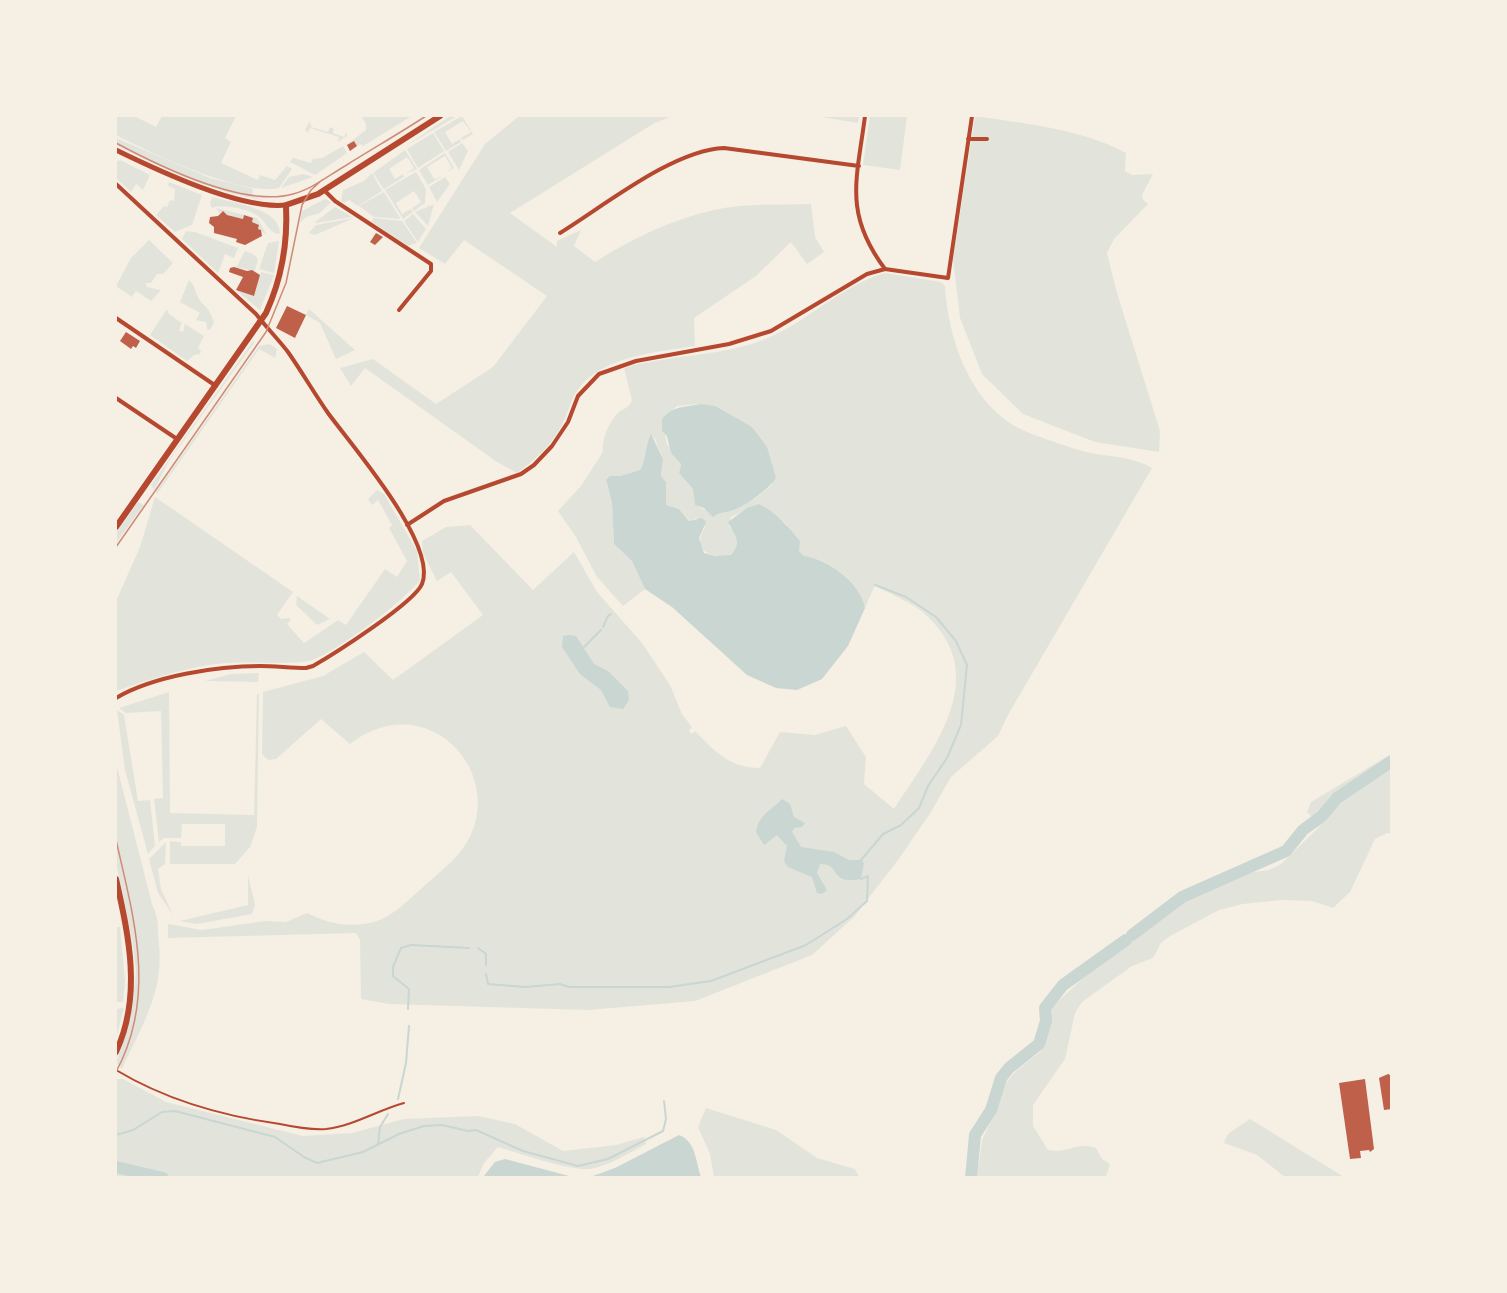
<!DOCTYPE html>
<style>
body{margin:0}
#map{position:relative;width:1507px;height:1293px;overflow:hidden;background:#f6efe4;font-family:"Archivo Narrow",sans-serif}
canvas{display:block}
.frame{position:absolute;inset:0;border:117px solid #f6efe4;pointer-events:none}
</style>
<div id="map">
<canvas width="1507" height="1293"></canvas>
<div class="frame"></div>
</div>
<script>
const ctx = document.querySelector('canvas').getContext('2d');
ctx.lineJoin = 'round';
function fillPath(path, color) { ctx.fillStyle = color; ctx.fill(path, 'evenodd'); }
function trace(path, color, width, dash) { ctx.strokeStyle = color; ctx.lineWidth = width; ctx.lineCap = dash ? 'butt' : 'round'; ctx.setLineDash(dash || []); ctx.stroke(path); }
const green = new Path2D(`
 M116 116H134L156 127 162 116H236L225 138 231 142 221 163 258 180 260 175 275 180 287 166 292 169 279 188C243 197 149 152 116 135Z
 M361 116H412L363 146 361 144 357 146 354 141 345 146 366 130V124Z
 M450 116H457L406 146Z
 M462 116 473 134 463 140 461 138 471 132 463 121 445 132 452 144 460 139 461 142 446 151 434 132Z
 M534 116H672L653 124 510 213 557 247V241L581 230 574 246 595 262C633 238 670 220 714 210 745 203 779 205 811 204L815 237 824 252 807 264 791 242 756 276 694 318 695 346C657 352 604 356 579 388 571 398 569 411 563 422 553 445 537 458 517 473L497 462 365 368 351 386 340 368 373 359 436 404 493 367 547 296 464 240 445 264 419 248 485 144 518 117Z
 M814 116H859L858 123Z
 M870 116H907L900 170 863 165Z
 M975 116C1026 124 1079 128 1126 153L1125 171 1132 175 1153 174 1142 195 1143 200 1148 204 1114 239 1107 253 1117 293 1160 431 1159 452 1095 442 1023 414 982 374 960 318 953 259Z
 M310 121 311 127 328 132 330 127 334 129 333 133 344 137 346 133 348 135 338 142 339 137 310 128 308 133 305 130Z
 M433 133 444 151 418 168 407 149Z
 M116 138 210 178 253 189 252 196 264 200C214 193 161 168 116 145Z
 M462 143 468 151 459 170 448 152Z
 M343 146 347 153 315 175 290 162 293 158 311 163 313 159 322 158Z
 M405 150 417 169 405 174 414 168 407 157 389 169 395 179 403 174 404 177 384 189 373 173Z
 M445 153 454 168 445 173 452 168 445 156 427 167 434 179 442 176 428 185 419 170Z
 M120 160 150 175 143 190 136 184 131 192 116 178V162Z
 M416 172 426 189 425 203 414 211 412 208 421 202 414 191 396 203 402 214 411 209 413 212 403 219 385 190Z
 M372 173 382 191 358 206 349 200 344 203 341 201 343 190 364 181Z
 M304 174 313 177 281 188 289 177Z
 M445 177 450 184 437 202 429 187Z
 M169 182 202 195 192 225 175 232 156 215 164 206 167 207 170 200 174 201 175 189 168 186Z
 M384 192 400 218V219L374 217 359 206Z
 M212 197C233 203 281 208 280 234 268 233 267 222 258 216 248 209 224 204 212 208L210 203Z
 M325 199 331 202 320 213 306 217 300 223 302 211Z
 M434 204 428 226 415 212Z
 M335 207 352 217 316 223 315 222Z
 M216 208 257 218 267 235 258 229 259 225 252 222 253 218 244 215 243 219 227 215 223 211 219 213Z
 M413 214 426 229 418 242 404 221Z
 M354 218 315 235 309 233 316 225Z
 M373 218 402 221 417 243 408 246 372 222Z
 M186 231 195 232 238 248 234 258 225 254 218 273 182 239Z
 M149 240 173 263 163 274H157L151 283H146L147 287 161 290 151 301 136 291 132 297 116 286 131 258Z
 M279 241 274 273 259 269 268 243Z
 M245 251 253 254 258 259 255 271 234 267 237 266Z
 M261 272 274 275 260 310 236 290 254 296Z
 M885 273 941 282 945 286C948 337 968 397 1013 425 1027 434 1069 447 1086 452 1108 457 1132 456 1152 468L1008 715 998 736 951 777 931 812 898 860 854 917 812 955 695 1001 588 1010 389 1004 361 999 360 940 356 933 168 938V924L202 930 265 921 286 922 307 913C329 924 350 928 374 922 392 917 408 900 422 888 437 874 457 860 467 842 492 801 472 746 427 729 400 719 372 727 350 744L321 719 276 759 268 760 262 754 263 692 323 676 364 652 393 680 483 615 451 572 437 581 423 553 422 541 446 527 470 525 533 590 574 552 597 592 642 643 670 685 682 714 692 727 689 731 692 734 695 731C714 751 730 768 760 768L780 732 815 735 846 726 866 757 864 784 894 809C931 752 993 678 927 616 914 603 891 595 875 585L865 608C861 583 828 558 804 556L799 551 798 538 793 536 786 524 759 504 731 517 729 526C737 535 741 544 731 555 710 560 691 549 705 527L696 518 690 521 679 509 666 505V482L661 476 663 459 654 437 640 470 620 476H610L606 482 612 503 614 544 632 561 645 589 623 606 597 577 576 537 558 511 581 486 603 452C601 441 609 422 617 414 622 409 629 408 632 401L624 368C671 354 723 357 768 338 808 321 844 284 885 273ZM700 404 752 427 772 484C755 502 717 523 695 504L693 489 679 473 681 464 667 444 662 419 677 406Z
 M189 280C195 286 194 288 197 295 202 307 209 304 214 323L210 330 207 329 206 322 196 320 200 313 180 302Z
 M167 309 169 314 182 323 179 330 183 332 185 324 204 336 198 348 201 351 200 354 194 355 187 361 150 335Z
 M309 309 355 350 336 359 320 323 306 315Z
 M253 341 254 343 169 461 154 490 151 485Z
 M270 344 277 349 275 358 259 349 157 494 156 492 259 346Z
 M377 490 384 494 417 551 420 580C407 599 331 656 309 661 289 665 250 661 226 663 188 666 152 679 116 691V601L140 547 155 497 293 592 277 615 281 619 289 618 291 620 287 624 304 643 338 620 346 625 385 569 397 577 407 561 389 528 392 525 378 500 372 505 368 499Z
 M138 502 144 505 116 543V533Z
 M297 596 330 619 317 625 296 605Z
 M259 673 258 682 205 681 231 674Z
 M169 692 170 813 254 815 257 694H259L257 827 250 847 235 864H170V841L181 842V846H225V824H182L181 838H164L159 842 154 799 163 798 161 711 126 713 119 708Z
 M117 710 124 715 138 801 150 800 155 846 148 854 125 770Z
 M1391 754V834L1387 833 1375 839 1350 892 1333 908 1312 901 1282 900 1243 904 1219 910 1170 936 1161 943 1153 958 1132 966 1082 1002 1075 1013 1065 1059 1033 1105V1126L1048 1150C1066 1154 1078 1141 1096 1148L1102 1159 1110 1164 1106 1177H977L982 1140 997 1109 1004 1085 1015 1072 1041 1051 1051 1024V1008L1094 968 1184 900 1247 873 1269 870 1281 864 1320 826 1307 812 1311 802Z
 M116 763 152 904C160 922 157 925 159 945 164 991 141 1028 122 1069L116 1063 131 1015 136 971 132 940 116 863Z
 M166 842 165 864 158 869 161 889 173 915 158 893 149 859Z
 M248 875 255 905 252 914 197 924 180 921 248 905Z
 M116 927H120L125 981 123 1002H116Z
 M124 1008 116 1038V1009Z
 M116 1079H123L166 1102 303 1136 352 1133 404 1119 478 1116 515 1124 563 1151 616 1145 644 1137 646 1144C629 1153 609 1166 590 1169 570 1171 518 1153 498 1147L484 1163 478 1177H116Z
 M706 1108 776 1130 817 1158 855 1169 859 1177H714L710 1154 698 1127Z
 M1250 1119 1344 1177H1285L1257 1155 1224 1143 1228 1134Z`);
const water = new Path2D(`
 M700 404 715 406 752 427 767 447 776 478C769 489 743 508 730 511 722 513 720 512 713 517L704 508 695 505 693 489 679 473 681 464 671 453 667 436 662 431V419C674 405 683 408 700 404Z
 M651 434 663 459 661 476 666 482V505L679 509 689 521 702 518 706 522 699 538 704 553 715 556 731 555C743 541 734 535 728 522L747 508 759 504C776 512 789 528 800 541L799 551 804 556C828 559 861 583 865 608L848 646 822 679 797 690 776 688 747 675 672 607 645 589 632 561 614 544 612 503 606 480 610 476H620L640 470C647 458 645 446 651 434Z
 M569 635 576 636 594 664 608 671 628 691 629 700 623 709 610 707 601 690 580 674 562 647 563 636Z
 M782 799 790 804 794 817 805 823 802 827 794 828 792 832 801 847 834 852 849 860H861L864 863 861 879C827 885 842 863 820 864L817 873 827 890 822 894 817 893 812 877 788 867 784 861 787 846 777 835 764 845 756 832C759 814 771 811 782 799Z
 M679 1135C696 1141 696 1163 701 1177H590L615 1168Z
 M505 1159 573 1177H483L495 1162Z`);
const stream = new Path2D(`
 M603 627 608 616 611 614
 M584 647 601 630
 M861 860 883 834 901 825 919 808 928 786 947 758 961 725 967 665 956 641 936 617 906 597 875 585
 M478 948 486 954V965
 M486 974 488 984 525 987 560 984 569 987H669L711 981 806 945 847 919 867 901 868 876 861 879
 M408 1009 409 989 393 976V967L401 948 411 945 469 948
 M398 1099 406 1063 409 1026
 M116 1135 133 1130 162 1112 175 1111 275 1137 304 1157 317 1163 363 1152 399 1134 424 1126 442 1125 468 1131 476 1130 523 1151 578 1166 608 1159 663 1131 666 1119 664 1101
 M378 1145 380 1127 388 1114`);
const river = new Path2D(`
 M1132 935 1182 897 1286 851 1303 830 1322 816 1337 798 1392 761
 M116 1167 163 1178
 M971 1178 975 1135 991 1110 1001 1078 1009 1068 1039 1044 1046 1021 1045 1008 1063 985 1126 940`);
const building = new Path2D(`
 M354 141 357 146 350 151 347 145Z
 M223 211 227 215 243 219 244 215 253 218 252 222 259 225 258 229 261 230 262 236 245 245 236 242 237 239 214 233V227L209 223 210 217 218 216Z
 M376 233 383 237 375 245 370 242Z
 M234 267 247 271 252 270 260 275 254 296 236 290 243 277 229 272 230 268Z
 M287 306 306 315 295 338 276 328Z
 M126 332 140 341 136 348 133 346 131 349 120 341Z
 M1388 1074 1392 1076V1109L1384 1110 1379 1078Z
 M1365 1079 1374 1149 1370 1152 1369 1150 1360 1151 1361 1158 1350 1159 1339 1083Z`);
const service = new Path2D(`
 M116 1070C166 1100 222 1116 280 1124 294 1127 311 1130 326 1129 353 1126 378 1110 404 1103`);
const minor = new Path2D(`
 M865 116C857 179 843 213 885 269
 M968 139H987
 M116 184 256 314C266 327 278 339 288 352 302 372 314 393 328 413 352 446 438 544 422 584 414 603 334 654 313 666L306 668C291 668 275 666 260 666 217 666 153 676 116 698
 M324 190 335 201 431 264V271L399 310
 M560 233C604 206 673 150 724 148L859 166
 M116 318 216 386
 M116 398 177 439
 M407 525 444 501 521 474 534 465 552 446 568 422 578 396 599 374 636 361 729 344 771 331 867 274 885 269 948 278 972 116`);
const tertiary = new Path2D(`
 M116 150C157 170 241 210 286 205`);
const secondary = new Path2D(`
 M116 527 266 313C282 278 288 244 286 205L318 194 440 116
 M116 879C129 937 142 996 116 1052`);
const tram = new Path2D(`
 M116 143C159 166 244 208 293 194 312 189 328 176 345 166 372 149 400 133 426 116
 M116 547 266 332 286 283 302 205 311 190 322 180
 M116 840C134 919 157 996 116 1072`);
fillPath(green, '#e2e4dc');
fillPath(water, '#c9d6d2');
trace(stream, '#c9d6d2', 2);
trace(river, '#c9d6d2', 12);
fillPath(building, '#bf614a');
trace(service, '#b5482f', 2);
trace(minor, '#b5482f', 4);
trace(tertiary, '#b5482f', 5);
trace(secondary, '#b5482f', 6);
trace(tram, '#cf8b77', 1.5);
</script>
